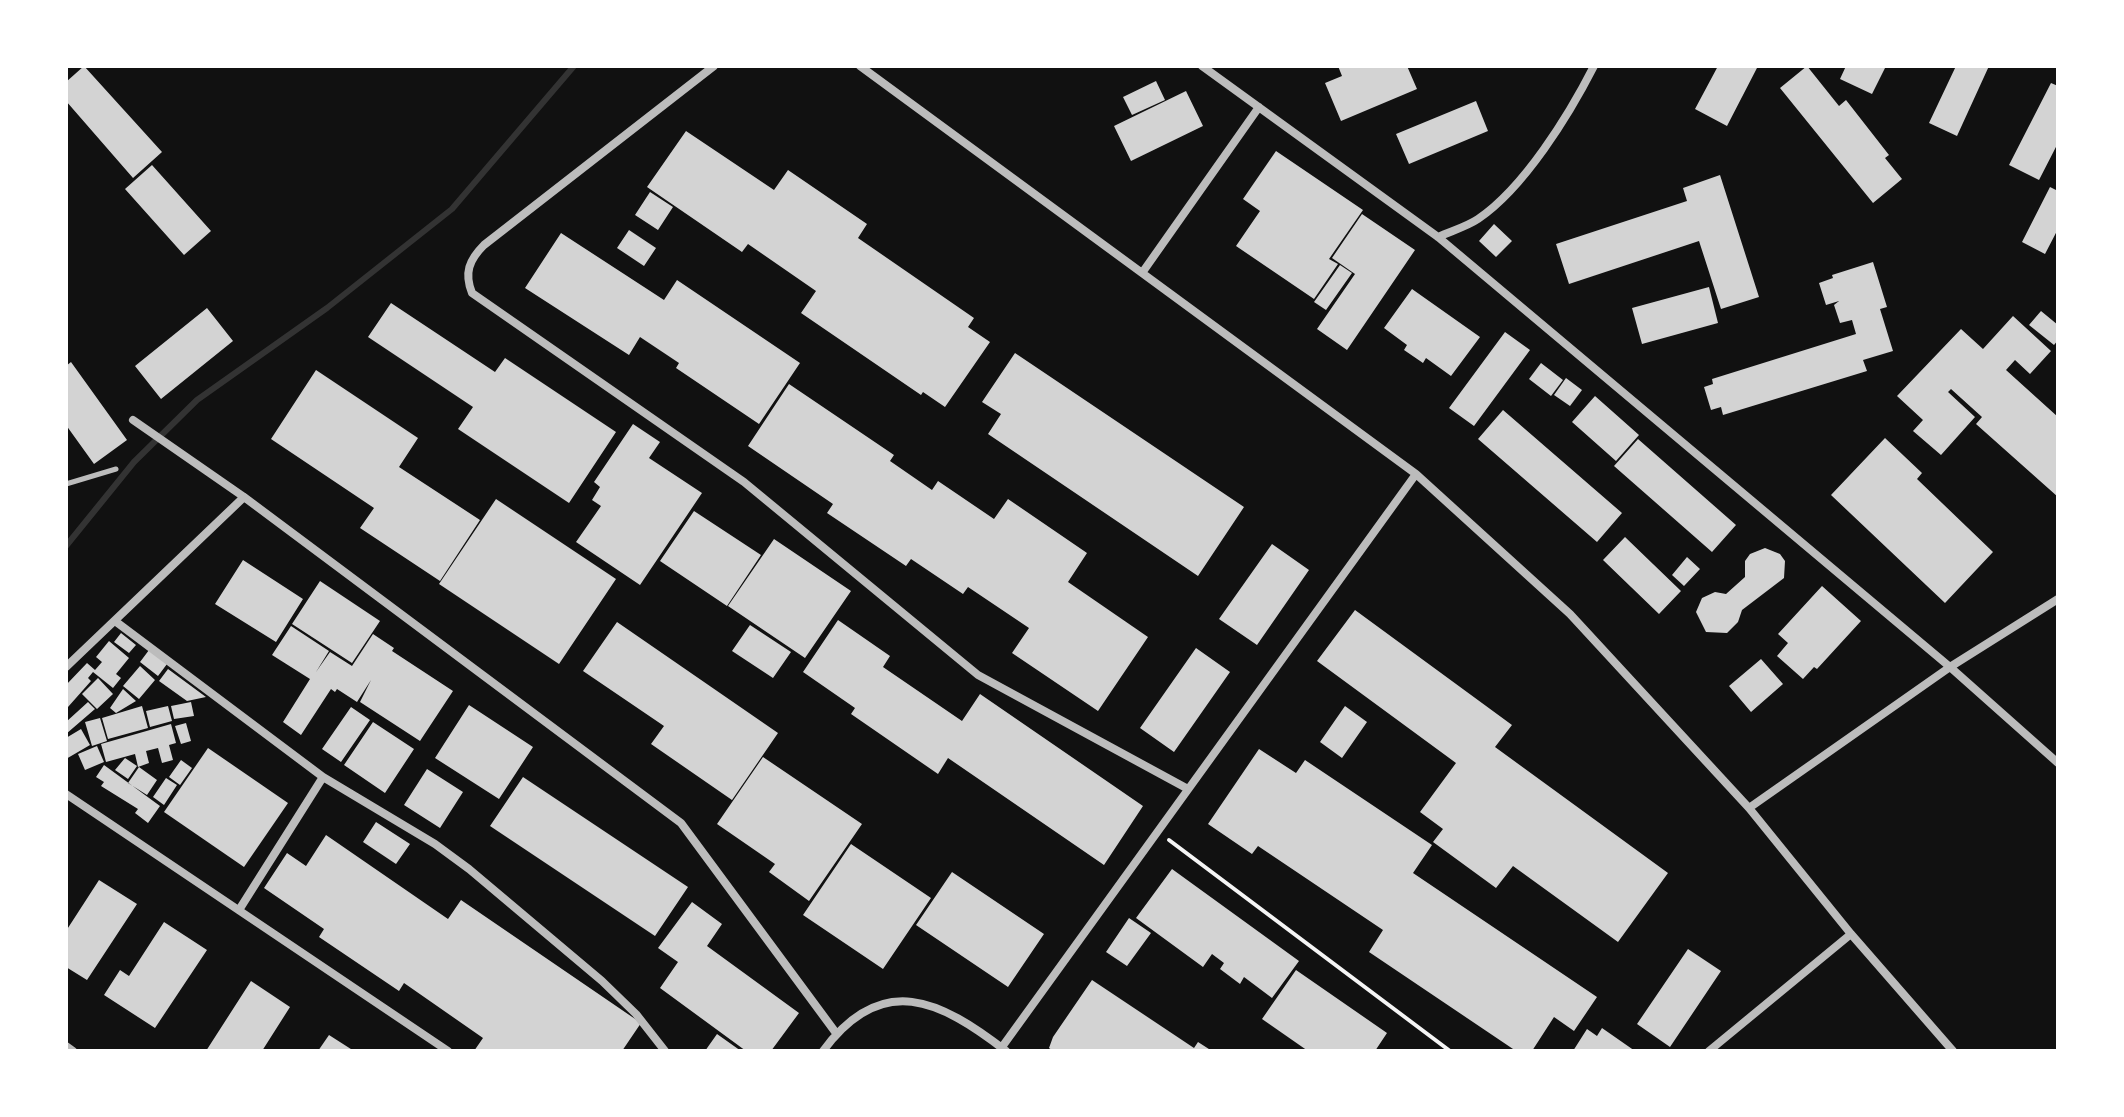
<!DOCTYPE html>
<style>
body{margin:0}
#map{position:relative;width:2124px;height:1117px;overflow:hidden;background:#111;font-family:"Noto Sans",sans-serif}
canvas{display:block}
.frame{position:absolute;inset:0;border:68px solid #fff;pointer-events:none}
</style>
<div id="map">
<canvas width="2124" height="1117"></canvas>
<div class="frame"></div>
</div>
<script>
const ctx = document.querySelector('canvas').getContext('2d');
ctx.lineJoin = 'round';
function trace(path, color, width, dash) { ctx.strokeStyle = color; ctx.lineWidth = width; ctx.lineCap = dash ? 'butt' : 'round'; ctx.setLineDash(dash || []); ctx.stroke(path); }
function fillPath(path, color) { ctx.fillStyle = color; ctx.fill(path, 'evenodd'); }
const stream = new Path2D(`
 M66 546 134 462 197 400 327 308 452 209 574 66`);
const building = new Path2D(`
 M84 66 162 152 133 178 66 101V82Z
 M1338 66H1407L1417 89 1341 121 1325 83 1342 76Z
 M1718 66H1758L1727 126 1695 109Z
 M1807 66 1839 106 1846 100 1889 155 1885 158 1902 179 1873 203 1780 88Z
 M1846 66H1886L1872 94 1840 79Z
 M1956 66H1989L1957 136 1929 123Z
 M1156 81 1165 100 1132 115 1123 97Z
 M2051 83 2058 86V143L2039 180 2009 165Z
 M1186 91 1203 126 1131 161 1114 126Z
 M1476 101 1488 131 1409 164 1396 134Z
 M686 131 774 190 788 170 867 224 858 238 974 318 968 327 990 342 945 407 923 392 921 395 801 313 816 291 748 244 742 252 647 187Z
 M1276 151 1363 210 1329 259 1338 264 1314 299 1236 246 1260 211 1243 199Z
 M152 165 211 231 184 255 125 189Z
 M1720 175 1759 297 1721 309 1699 241 1569 284 1556 244 1687 201 1683 188Z
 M2050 187 2058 191V229L2045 254 2022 242Z
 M650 192 673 207 658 230 635 215Z
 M1362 214 1415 250 1347 350 1317 329 1355 274 1332 258Z
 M1494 224 1512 241 1496 257 1479 241Z
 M629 230 656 248 644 266 617 248Z
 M561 233 664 300 677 280 800 363 759 424 676 368 679 363 640 337 629 355 525 288Z
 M1873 262 1887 307 1880 309 1893 351 1863 360 1867 371 1723 415 1721 407 1711 410 1704 387 1713 384 1712 379 1856 334 1852 320 1840 323 1834 305 1839 301 1826 305 1819 283 1833 278 1832 275Z
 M1340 265 1352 273 1326 310 1314 302Z
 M1709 287 1718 323 1642 344 1632 308Z
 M1412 289 1480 337 1451 376 1426 358 1423 363 1404 350 1407 345 1384 328Z
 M391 303 495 372 505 358 616 432 569 503 458 429 473 407 368 337Z
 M207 308 233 341 161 399 135 366Z
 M2041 311 2058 325V340L2054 345 2029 325Z
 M2013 316 2051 351 2030 374 2015 360 2006 370 2058 417V497L1976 424 1982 417 1951 389 1948 392 1975 417 1941 455 1913 431 1923 420 1897 396 1961 329 1983 349Z
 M1505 332 1530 350 1474 426 1449 408Z
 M1015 353 1244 507 1198 576 988 434 1001 414 982 402Z
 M71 362 127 440 94 464 66 425V366Z
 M1541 363 1563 380 1551 396 1529 379Z
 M316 370 418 438 399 467 480 520 440 581 360 528 374 508 271 439Z
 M1566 378 1582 390 1570 406 1554 395Z
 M789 384 894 455 890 461 932 490 938 481 994 519 1008 499 1087 553 1068 582 1148 637 1098 711 1012 653 1029 628 968 587 963 594 911 559 906 566 827 513 833 504 748 446Z
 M1595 396 1639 435 1616 461 1572 422Z
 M1503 410 1622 513 1597 542 1478 439Z
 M633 424 660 442 649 458 702 493 640 585 576 542 601 506 592 500 600 487 594 482Z
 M1885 438 1922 473 1917 479 1993 552 1945 603 1831 495Z
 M1638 439 1736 525 1712 552 1614 466Z
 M496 499 616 579 559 664 439 584Z
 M694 511 761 555 727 606 660 561Z
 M1625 537 1681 591 1659 614 1603 560Z
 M774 539 851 591 805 658 728 606Z
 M1272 544 1309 570 1257 645 1219 619Z
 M1765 548 1780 554 1785 561 1784 578 1742 610 1738 622 1727 633 1706 632 1696 612 1702 598 1715 592 1726 594 1745 577V561L1750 554Z
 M1687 557 1700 569 1684 586 1672 575Z
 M243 560 303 599 276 642 215 604Z
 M320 581 380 621 352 663 292 624Z
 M1822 586 1861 621 1817 669 1814 667 1803 679 1777 656 1788 643 1778 634Z
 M1355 610 1512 725 1495 747 1668 873 1618 942 1513 866 1496 888 1433 842 1443 829 1420 812 1456 763 1317 661Z
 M838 620 890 656 883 667 962 721 980 694 1143 806 1104 865 948 758 938 774 851 714 855 708 803 672Z
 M617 622 778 733 732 800 651 744 664 726 583 671Z
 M750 625 791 652 773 678 732 651Z
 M291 626 329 651 316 672 330 652 352 666 373 634 394 648 392 651 453 691 420 741 360 702 371 680 357 702 337 689 335 692 331 689 301 735 283 722 310 679 272 655Z
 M121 633 136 645 129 653 114 642Z
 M109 641 129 658 116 674 121 678 113 688 93 672 88 678 91 681 68 707 66 685 87 663 95 670 102 662 96 657Z
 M1196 648 1230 672 1174 752 1140 728Z
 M149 650 167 664 158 676 140 662Z
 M1761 659 1783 684 1751 712 1729 686Z
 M140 666 155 680 139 699 123 686Z
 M168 669 206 697 187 701 159 681Z
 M98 678 113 694 97 709 82 694Z
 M123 689 136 701 116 713 110 708Z
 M88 702 95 709 66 734V722Z
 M191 702 194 716 174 719 171 706Z
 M469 705 533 747 499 799 435 758Z
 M142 706 148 728 108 739 102 718Z
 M168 706 172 721 150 727 146 711Z
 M1345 706 1367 722 1342 758 1320 742Z
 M351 707 370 720 341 762 322 749Z
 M100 718 107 741 92 746 85 722Z
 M373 722 414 749 385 793 344 765Z
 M186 723 191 741 181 744 175 726Z
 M171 724 176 743 169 745 173 760 162 763 158 748 146 751 149 763 138 767 135 754 106 762 101 744Z
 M81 729 90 745 66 759V738Z
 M97 746 104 762 85 770 78 754Z
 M208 748 288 803 244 867 164 812Z
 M1259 749 1296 773 1305 760 1432 845 1413 873 1597 997 1574 1031 1554 1017 1532 1051H1516L1369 952 1383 930 1258 846 1252 854 1208 824Z
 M763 757 862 824 809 901 769 872 775 864 717 824Z
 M125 758 137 766 128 779 115 770Z
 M181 760 192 768 180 785 169 777Z
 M104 765 160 806 148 823 135 813 138 809 101 786 104 782 96 777Z
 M139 767 157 780 147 795 128 783Z
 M427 769 463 792 440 828 404 805Z
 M523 777 688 887 655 936 490 826Z
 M166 778 177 785 164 805 153 797Z
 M376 822 410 844 396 864 363 842Z
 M326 835 448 919 461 900 641 1023 622 1051H474L483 1038 404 983 399 991 319 937 324 929 264 888 287 853 306 866Z
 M851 844 931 898 883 969 803 915Z
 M1172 869 1299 961 1272 998 1244 977 1240 984 1220 969 1224 963 1212 954 1203 967 1136 918Z
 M952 872 1044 934 1008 987 916 925Z
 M99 880 137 904 87 980 66 967V931Z
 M692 902 722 924 707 946 799 1013 771 1051H746L660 988 678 962 658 948Z
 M1129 918 1151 933 1127 966 1106 952Z
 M164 922 207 950 155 1028 104 995 120 970 129 976Z
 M1688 949 1721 971 1670 1047 1637 1024Z
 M1296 970 1387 1033 1375 1051H1308L1262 1019Z
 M1092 980 1194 1048 1198 1042 1212 1051H1053L1049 1048 1053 1037Z
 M251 981 290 1007 262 1051H206Z
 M1602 1028 1635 1051H1573L1587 1029 1597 1036Z
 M717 1034 741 1051H705Z
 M329 1035 354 1051H318Z`);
const path = new Path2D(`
 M1169 840 1450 1051`);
const service = new Path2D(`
 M66 484 116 469`);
const minor = new Path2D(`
 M714 66 484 245C469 260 464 273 472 293L744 482 978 675 1188 789
 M860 66 1416 474 1570 614 1749 808 1851 934 1953 1051
 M1202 66 1438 237 1950 667 2058 763
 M1438 237C1451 231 1466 227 1478 219 1524 188 1569 115 1594 66
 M1142 273 1259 107
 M133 420 244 497 681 823 836 1033
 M115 621 323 777 435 844 469 869 602 981 636 1014 665 1051
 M66 667 244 497
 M66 794 448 1051
 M1749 808 1950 667 2058 599
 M239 910 323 777
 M66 1046 73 1051
 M1002 1047 1416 474
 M823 1051C882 971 940 1000 1006 1051
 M1709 1051 1851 934`);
trace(stream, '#333', 6);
fillPath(building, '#d3d3d3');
trace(path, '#f5f5f5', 4);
trace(service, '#bcbcbc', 5);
trace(minor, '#bcbcbc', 8);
</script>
